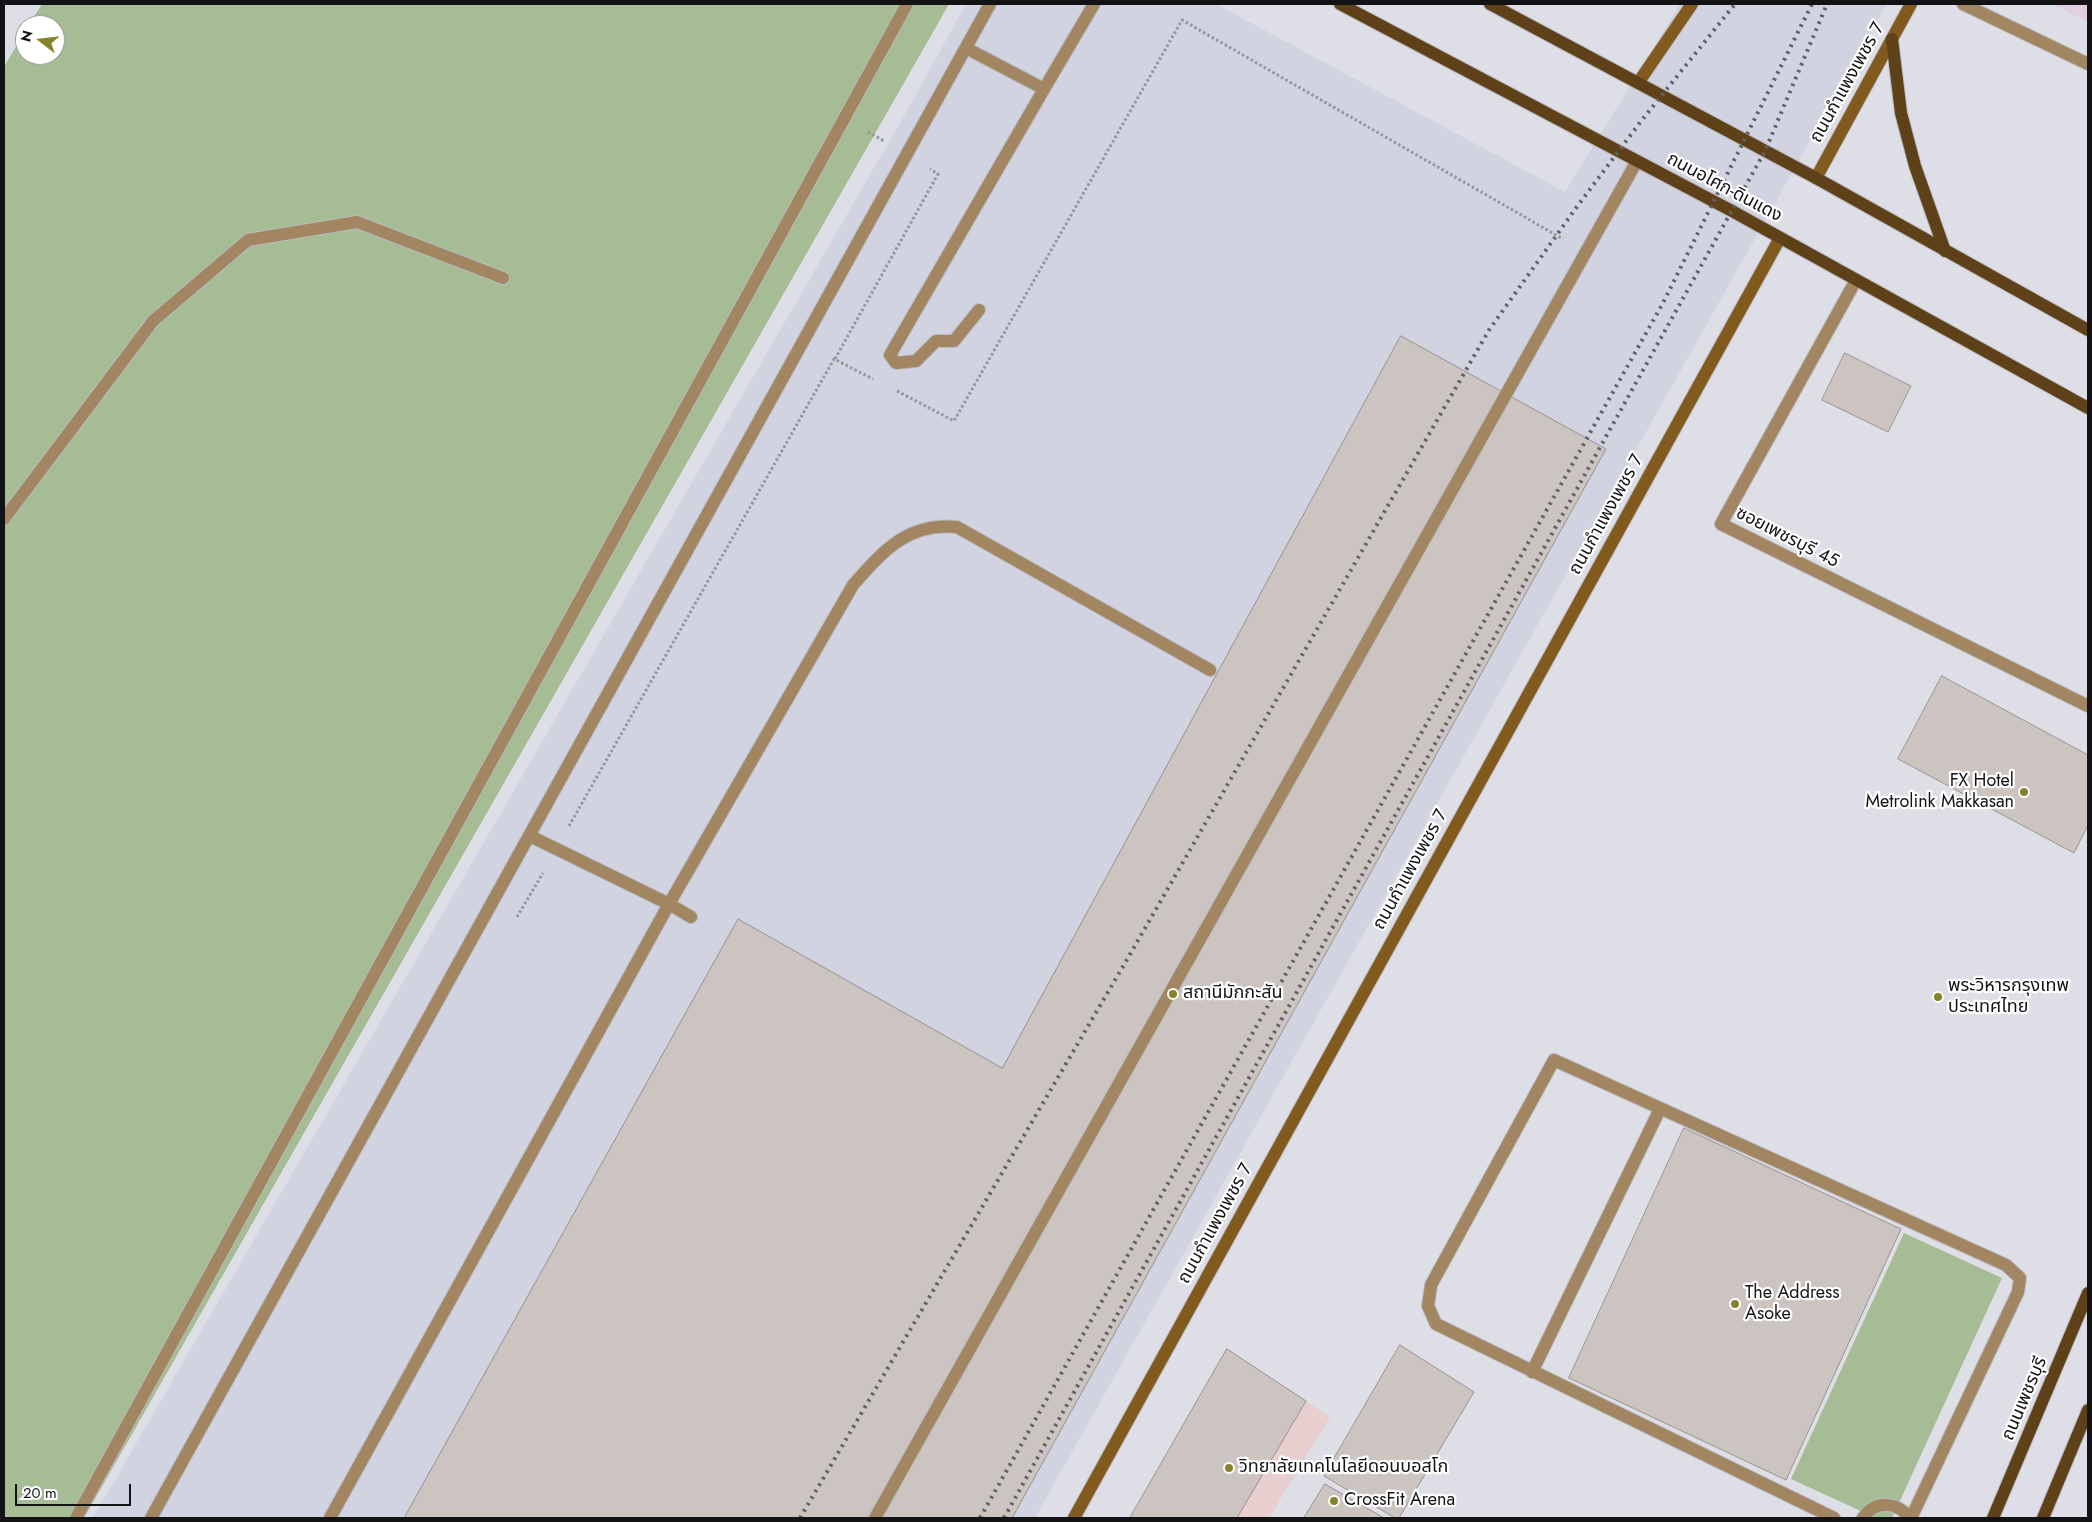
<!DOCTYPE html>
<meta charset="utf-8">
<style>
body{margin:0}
#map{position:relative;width:2092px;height:1522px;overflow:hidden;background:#dedfe6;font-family:Jost,sans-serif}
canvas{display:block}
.frame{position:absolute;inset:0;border:5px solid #131316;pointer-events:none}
.north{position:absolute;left:15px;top:15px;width:50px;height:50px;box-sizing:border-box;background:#fff;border:1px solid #a1a1a2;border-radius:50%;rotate:286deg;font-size:14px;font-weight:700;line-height:20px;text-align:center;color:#131316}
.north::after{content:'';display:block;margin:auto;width:18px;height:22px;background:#85822a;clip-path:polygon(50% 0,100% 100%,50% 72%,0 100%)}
.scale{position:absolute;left:15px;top:1484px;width:116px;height:22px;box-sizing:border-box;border:2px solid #131316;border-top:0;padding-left:6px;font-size:15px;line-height:18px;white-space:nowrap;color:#131316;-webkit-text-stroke:4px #fff;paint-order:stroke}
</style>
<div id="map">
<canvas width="2092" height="1522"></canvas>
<div class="frame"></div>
<div class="north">N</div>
<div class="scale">20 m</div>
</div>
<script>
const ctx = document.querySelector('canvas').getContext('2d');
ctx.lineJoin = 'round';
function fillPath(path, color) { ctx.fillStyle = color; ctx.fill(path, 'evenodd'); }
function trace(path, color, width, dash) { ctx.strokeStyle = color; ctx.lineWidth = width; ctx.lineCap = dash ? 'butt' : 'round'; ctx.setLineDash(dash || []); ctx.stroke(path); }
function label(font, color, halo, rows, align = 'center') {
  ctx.font = font + ' Jost,"Noto Sans Thai",sans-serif'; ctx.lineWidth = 4.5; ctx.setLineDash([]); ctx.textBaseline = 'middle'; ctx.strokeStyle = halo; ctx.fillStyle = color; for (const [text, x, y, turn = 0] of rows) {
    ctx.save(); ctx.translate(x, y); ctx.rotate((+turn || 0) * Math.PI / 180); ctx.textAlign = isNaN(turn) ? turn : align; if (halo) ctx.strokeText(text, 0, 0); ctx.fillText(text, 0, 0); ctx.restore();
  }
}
const commercial = new Path2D(`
 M2052 4H2088V22Z`);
const built = new Path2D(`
 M966 4H1216L1565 192 1680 4H1887L1035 1518H93L905 114Z`);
const education = new Path2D(`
 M1227 1349 1330 1417 1269 1518H1130Z`);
const green = new Path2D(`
 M42 4H949L84 1518H4V67L25 31V55H55V25H29Z
 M1904 1233 2002 1278 1892 1518H1876L1791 1479Z`);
const building = new Path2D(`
 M1401 336 1606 449 1012 1518H404L738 919 1002 1068Z
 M1845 353 1911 386 1888 432 1822 400Z
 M1942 676 2088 755V825L2074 853 1898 759Z
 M1684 1128 1901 1229 1786 1480 1569 1378Z
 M1400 1345 1474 1392 1399 1518H1395L1324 1476Z
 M1227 1349 1306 1401 1237 1518H1130Z
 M1325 1484 1384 1518H1304Z`);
const path = new Path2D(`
 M868 132 884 141
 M835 359 938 174 930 169
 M897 391 954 421 1182 20 1563 239
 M569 826 834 359 873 379
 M517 917 543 873`);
const lane = new Path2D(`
 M1963 4 2088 64
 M966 48 1044 89 1094 4
 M979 310 954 341H936L916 361 896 363 890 355 1044 89
 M4 519 153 321 248 240 357 222 503 278
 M691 917 669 904 853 585C883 551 908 522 957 527L1210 670
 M1532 1372 1660 1109
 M76 1518 907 4
 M151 1518 990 4
 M330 1518 669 904 530 836
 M875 1518 1637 161
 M1834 1518 1436 1324 1428 1306 1431 1285 1554 1060 2006 1265 2020 1278 2018 1292 1911 1518
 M1863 1518C1876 1499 1897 1502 1910 1518`);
const street = new Path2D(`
 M1856 280 1721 524 2088 706`);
const secondary = new Path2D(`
 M1638 83 1692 4
 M1816 178 1911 4
 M1074 1518 1780 238`);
const primary = new Path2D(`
 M1340 4 1732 211 2088 408
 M1490 4 1816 178 2088 330
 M1892 39 1901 113 1915 166 1945 251
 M1993 1518 2088 1293
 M2043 1518 2088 1410`);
const rail = new Path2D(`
 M800 1518 1125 963 1489 330 1576 208 1642 120 1735 4
 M980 1518 1663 303 1812 4
 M1004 1518 1765 151 1827 4`);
const markers = [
 [2024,792,5,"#85822a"],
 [1173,994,5,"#85822a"],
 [1938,997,5,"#85822a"],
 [1735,1304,5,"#85822a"],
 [1229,1468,5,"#85822a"],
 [1334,1501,5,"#85822a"]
];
const streetNames = [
 ["ถนนกำแพงเพชร 7",1848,83,-61],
 ["ถนนอโศก-ดินแดง",1724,188,28],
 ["ถนนกำแพงเพชร 7",1607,515,-61],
 ["ซอยเพชรบุรี 45",1787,538,27],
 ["ถนนกำแพงเพชร 7",1411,870,-61],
 ["ถนนกำแพงเพชร 7",1216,1224,-61],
 ["ถนนเพชรบุรี",2025,1399,-67]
];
const poiNames = [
 ["FX Hotel",2014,782,"right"],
 ["Metrolink Makkasan",2014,803,"right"],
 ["พระวิหารกรุงเทพ",1948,987],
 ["ประเทศไทย",1948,1008],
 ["สถานีมักกะสัน",1183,994],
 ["The Address",1745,1294],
 ["Asoke",1745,1315],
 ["วิทยาลัยเทคโนโลยีดอนบอสโก",1239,1468],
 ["CrossFit Arena",1344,1501]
];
fillPath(commercial, '#e1cfdf');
fillPath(built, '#d1d3e1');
fillPath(education, '#e9ced0');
fillPath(green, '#a5bc94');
fillPath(building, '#ccc4c1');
trace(building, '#99928f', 1);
trace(lane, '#b9bac1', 14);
trace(street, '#b9bac1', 14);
trace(secondary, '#b9bac1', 14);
trace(primary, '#b9bac1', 14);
trace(path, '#95959b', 3, [2.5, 2.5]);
trace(lane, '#a28662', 12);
trace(street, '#a28662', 12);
trace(secondary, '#835a1e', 12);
trace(primary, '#5e4118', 12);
trace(rail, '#616166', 4, [2.5, 5]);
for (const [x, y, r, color] of markers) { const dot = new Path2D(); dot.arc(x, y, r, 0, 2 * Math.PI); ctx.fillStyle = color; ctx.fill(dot); trace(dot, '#fff', 2); }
label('18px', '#131316', '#fff', streetNames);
label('18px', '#131316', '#fff', poiNames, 'left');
</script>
